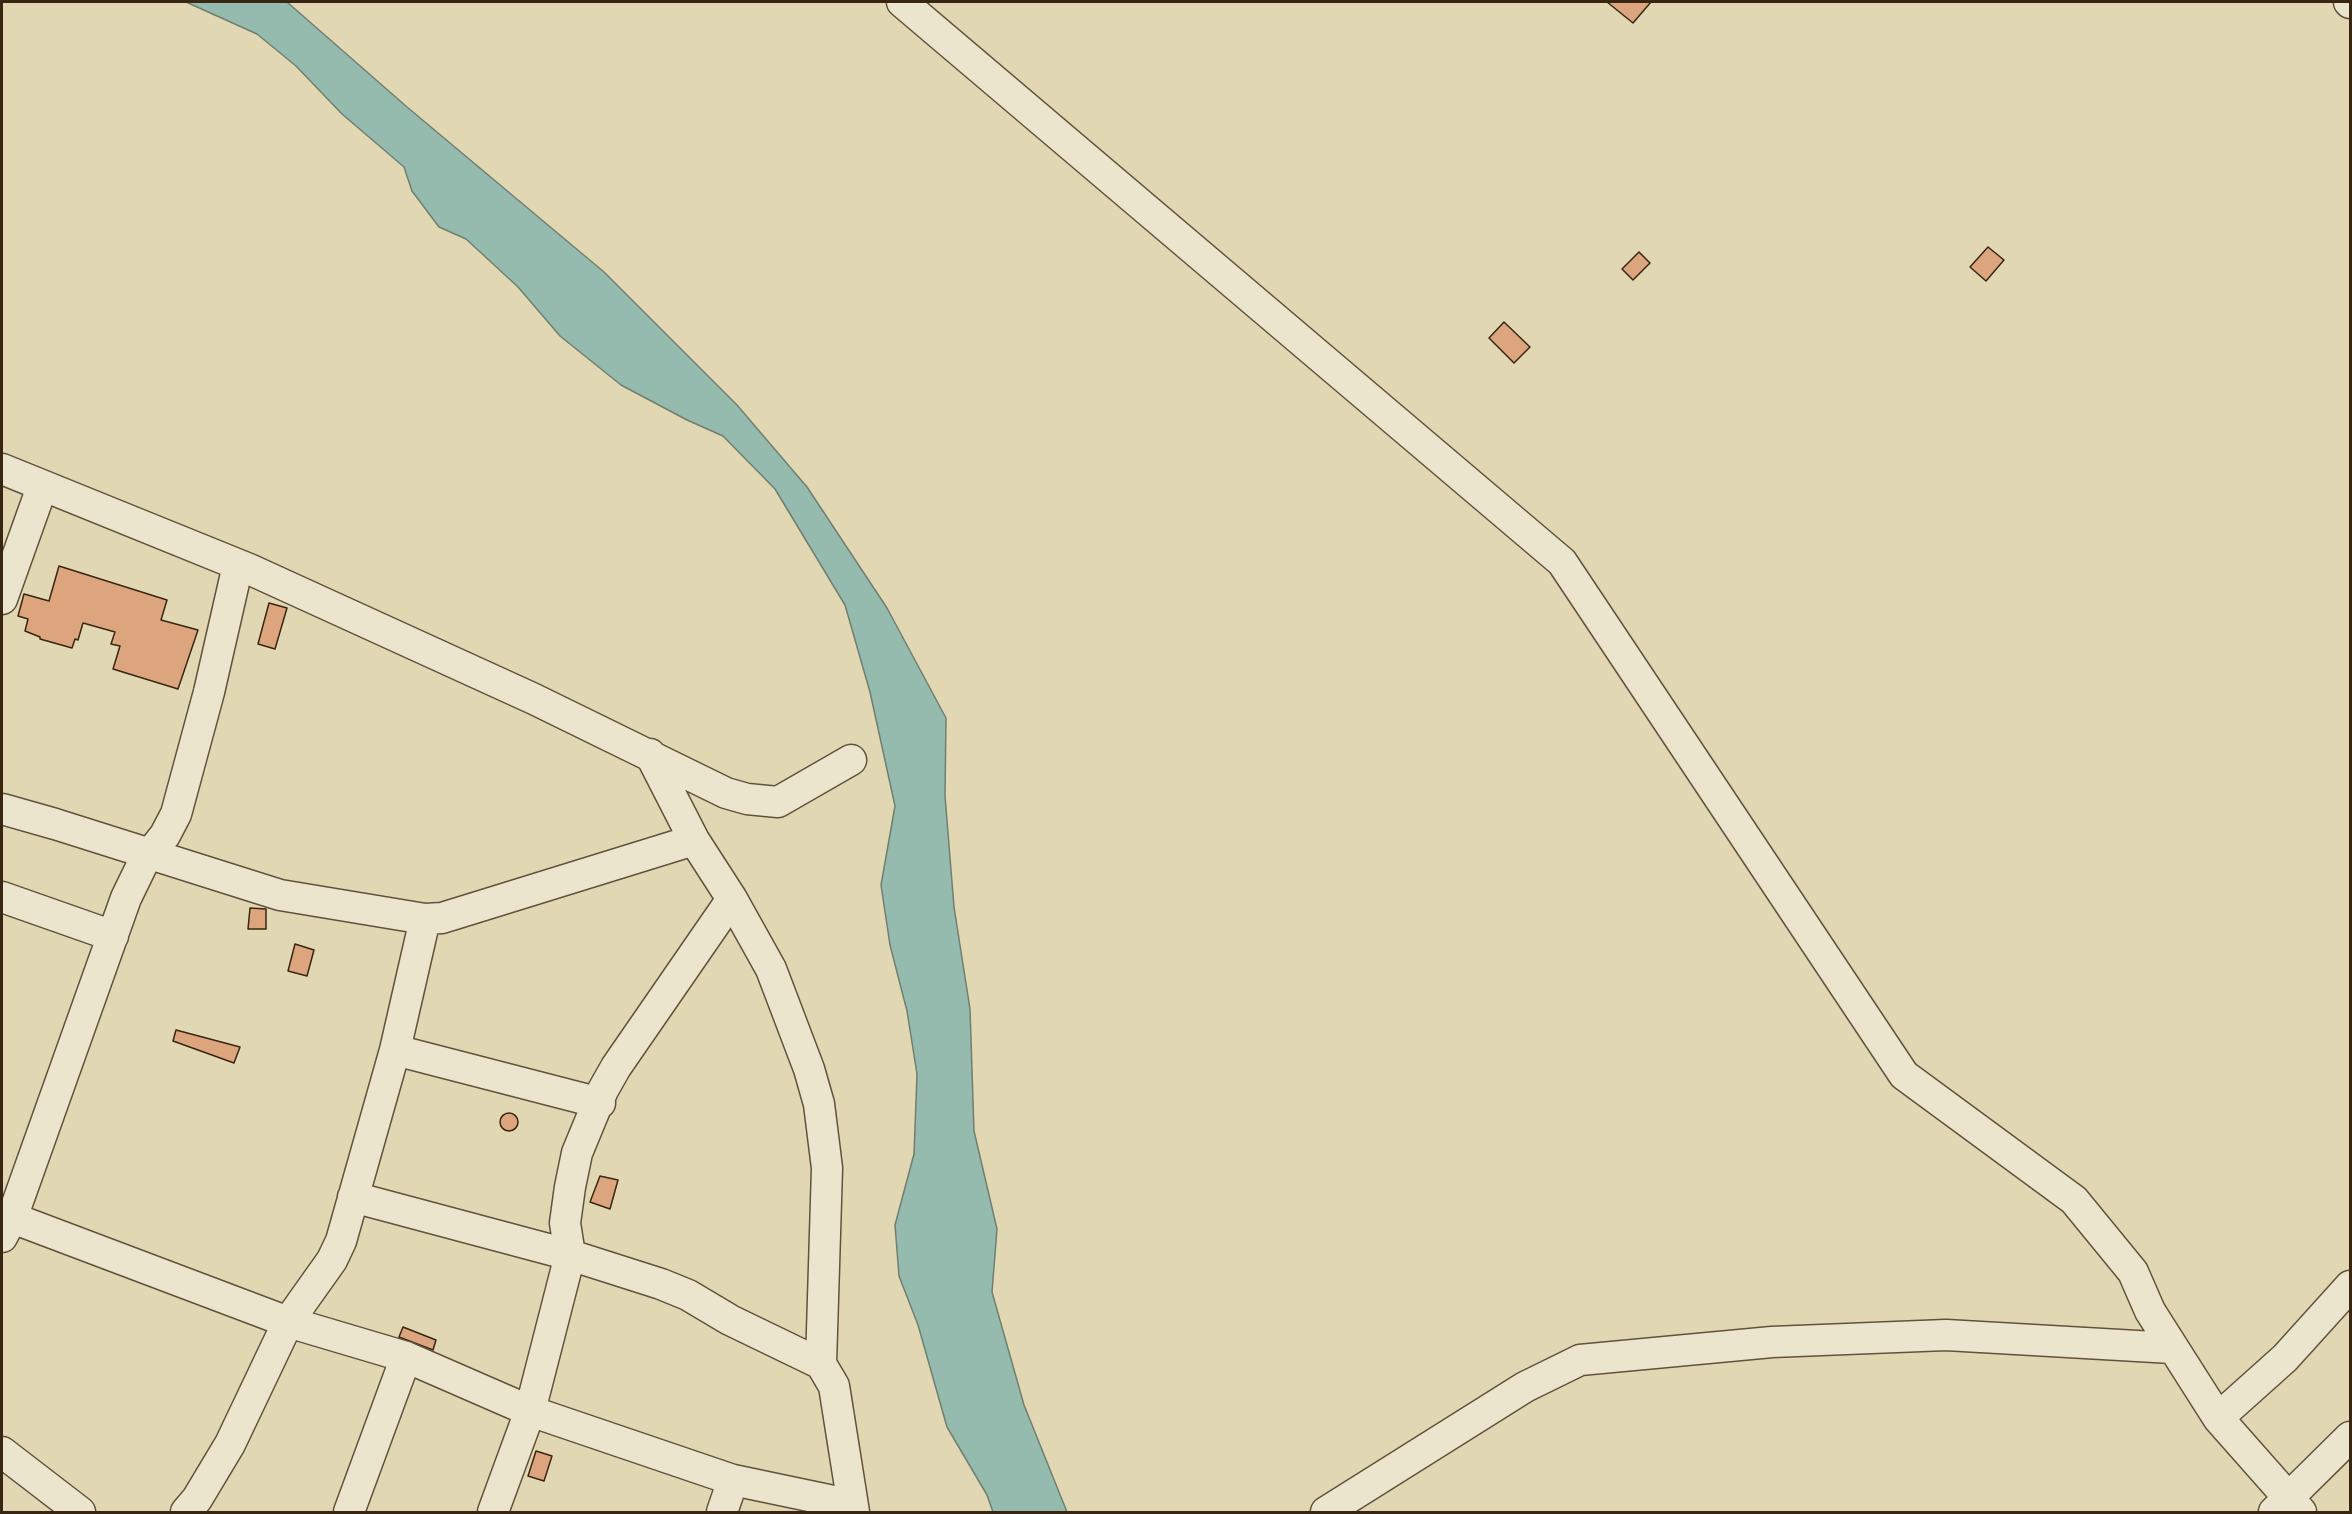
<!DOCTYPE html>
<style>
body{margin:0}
#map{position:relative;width:2352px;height:1514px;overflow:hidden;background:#e2d7b3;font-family:"IM FELL DW Pica",serif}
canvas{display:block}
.frame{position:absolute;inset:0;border:3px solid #382613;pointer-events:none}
</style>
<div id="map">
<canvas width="2352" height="1514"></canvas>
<div class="frame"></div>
</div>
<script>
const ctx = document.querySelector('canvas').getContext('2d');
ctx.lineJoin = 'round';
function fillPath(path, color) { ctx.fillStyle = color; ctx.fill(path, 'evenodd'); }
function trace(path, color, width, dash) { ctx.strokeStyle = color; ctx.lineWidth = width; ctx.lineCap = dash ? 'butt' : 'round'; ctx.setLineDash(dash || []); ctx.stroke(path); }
const water = new Path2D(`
 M186 2H287L407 107 604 272 737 405 807 487 887 608 946 718 945 796 954 907 970 1009 974 1131 997 1229 992 1292 1024 1405 1067 1512H993L987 1495 947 1427 918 1325 899 1276 895 1225 914 1154 917 1074 907 1011 890 945 881 885 895 806 870 692 845 605 775 489 723 436 687 420 621 385 560 336 518 287 466 239 439 227 412 191 404 167 342 114 296 66 257 34Z`);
const building = new Path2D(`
 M1607 2H1651L1633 23Z
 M1988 247 2004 260 1986 281 1970 267Z
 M1639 252 1650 263 1633 280 1622 269Z
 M1504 322 1530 347 1514 363 1489 338Z
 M59 566 167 600 161 620 198 630 178 689 113 669 120 646 111 644 115 632 83 623 78 640 75 639 72 648 40 639V637L25 631 28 619 18 616 24 594 49 601Z
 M269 603 287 608 275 649 258 644Z
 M250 908 266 909V929H248Z
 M295 944 314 950 307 976 288 971Z
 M176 1030 240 1047 234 1063 173 1041Z
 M500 1122a9 9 0 1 1 18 0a9 9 0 1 1-18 0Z
 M600 1176 618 1180 610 1209 590 1202Z
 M403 1327 436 1340 433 1350 399 1337Z
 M536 1451 552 1456 544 1481 528 1476Z`);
const minor = new Path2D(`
 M902 2 1562 562 1904 1075 2074 1200 2133 1272 2150 1311 2218 1418 2301 1512
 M2349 2 2350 3
 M2 469 249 569 534 699 726 793 747 799 778 802 851 760
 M2 599 42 487
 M650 754 694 840 732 899 771 969 809 1069 819 1104 827 1168 821 1364 834 1386 854 1512
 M2 809 55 824 280 895 425 919 442 918 694 840
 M2 897 113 936
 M395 1050 600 1103
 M353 1197 570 1255 661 1284 688 1295 730 1320 821 1364
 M2 1214 288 1322 406 1357 530 1411 733 1480 852 1505
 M2 1237 12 1218 126 898 143 863 165 835 176 814 209 692 238 565
 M2218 1418 2285 1358 2350 1286
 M2 1452 80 1512
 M186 1512 197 1499 230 1444 288 1322 332 1260 341 1241 395 1050 425 919
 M349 1512 406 1357
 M493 1512 530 1411 570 1255 565 1223 570 1187 577 1153 603 1090 616 1067 732 899
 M722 1512 733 1480
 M1326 1512 1525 1387 1580 1360 1772 1342 1946 1335 2172 1348
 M2274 1512 2350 1437`);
fillPath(water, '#95baae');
trace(water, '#707f70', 1.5);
fillPath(building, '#dca57e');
trace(building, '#382613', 1.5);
trace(minor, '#62523b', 33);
trace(minor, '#ece5ce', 30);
</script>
